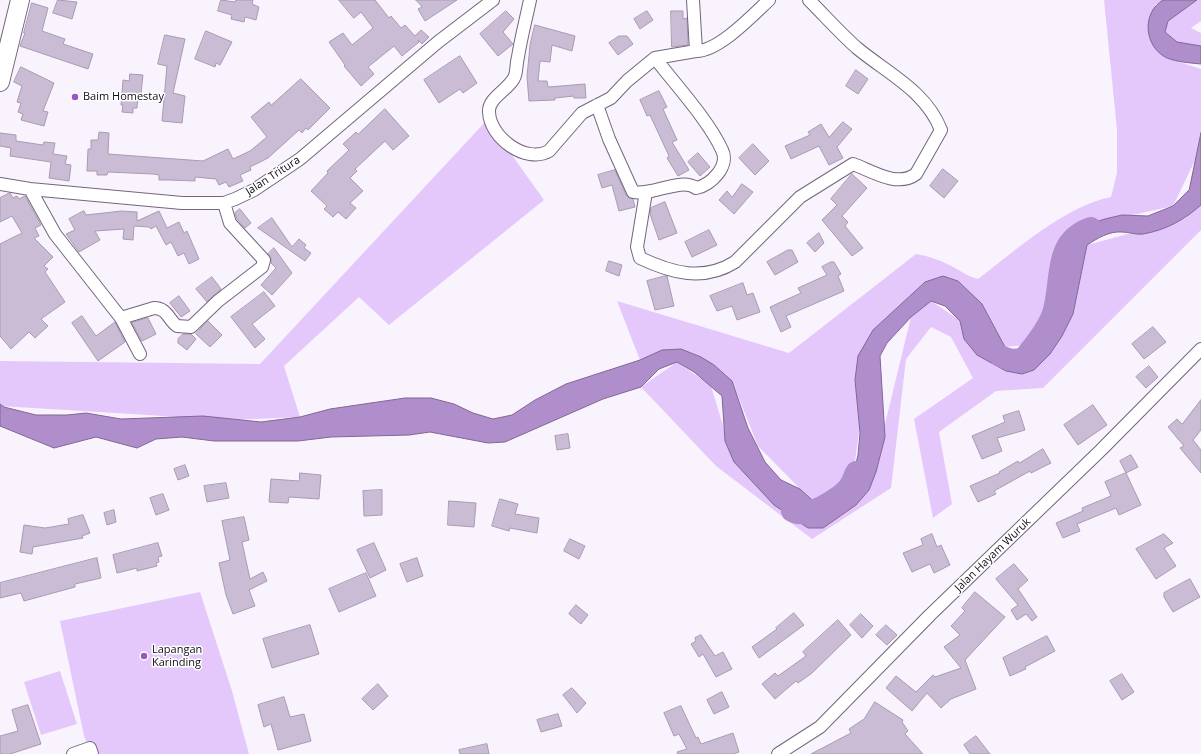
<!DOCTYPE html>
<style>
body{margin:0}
canvas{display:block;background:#f9f3fe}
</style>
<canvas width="1201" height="754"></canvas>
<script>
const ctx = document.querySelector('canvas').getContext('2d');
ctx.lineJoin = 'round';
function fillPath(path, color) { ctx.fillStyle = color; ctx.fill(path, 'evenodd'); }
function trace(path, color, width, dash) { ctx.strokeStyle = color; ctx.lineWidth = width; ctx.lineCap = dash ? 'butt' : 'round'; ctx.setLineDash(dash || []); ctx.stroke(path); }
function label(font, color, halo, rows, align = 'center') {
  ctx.font = font + ' "Open Sans",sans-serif'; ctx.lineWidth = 3; ctx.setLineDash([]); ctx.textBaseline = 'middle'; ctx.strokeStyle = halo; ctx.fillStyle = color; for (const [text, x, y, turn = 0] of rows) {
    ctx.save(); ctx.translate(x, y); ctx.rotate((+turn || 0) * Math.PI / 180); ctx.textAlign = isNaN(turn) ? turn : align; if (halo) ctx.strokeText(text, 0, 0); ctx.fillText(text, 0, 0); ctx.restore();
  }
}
const green = new Path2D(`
 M1104 0H1163L1155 5 1167 58 1201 69V143L1198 154 1173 206 1083 226 1047 325 1035 344 1005 347 982 304 925 282 873 330 853 476 812 501 758 446 732 381 701 357 640 360 617 301 789 353 916 254C929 256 943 261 955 268 963 272 969 277 978 279 1016 250 1065 206 1111 197L1117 173V130Z
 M1198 0H1201V21L1191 28 1201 33V53L1177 42 1165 32 1168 21Z
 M487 120 544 200 389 325 359 297 284 366 300 417 230 420 0 406V361L260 364Z
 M1201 191V230L1043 388 996 391 939 432 952 504 933 518 914 419 973 378 951 337 931 327 906 359 891 488 812 539 716 466 641 387 677 362 711 386 734 462 808 528 869 490 911 317 931 301 1034 370 1073 314 1087 245 1186 218Z
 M200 592 232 691 249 754H91L84 736 60 621Z
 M60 671 77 724 41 735 24 682Z`);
const water = new Path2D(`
 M1163 0H1197L1168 21 1165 32 1177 42 1201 46V64C1191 63 1177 62 1167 58 1144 47 1141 13 1163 0Z
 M1201 133V205C1184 220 1166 230 1143 234 1136 235 1129 232 1122 232 1109 231 1098 238 1087 245L1073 314 1062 336 1050 354 1034 370 1022 374 1006 371 977 355 964 339 960 321 945 306 931 301 911 317 887 343 880 356 885 437 876 472 869 490 856 505 823 528H808L774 505 734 462 725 441 722 396 694 372 677 362 659 369 641 387 603 399 505 442 488 443 430 432 409 435 331 437 298 441H214L182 437 156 439 137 448 96 437 54 448 0 426V404L4 407 36 415H67L86 413 121 419 203 416 261 422 300 417 330 409 405 398H431L454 404 473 413 493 419 512 415 535 400 566 384 640 360 662 350 681 349 701 357 714 365 732 381 748 428 765 462 781 480 800 489 822 509 829 507 853 476 858 455 860 433 855 380 858 356 873 330 925 282 943 276 958 281 982 304 1005 347 1016 355 1030 354 1047 325 1053 304 1065 280 1068 239 1083 226 1105 219 1122 215 1148 216 1173 206 1189 190Z`);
const river = new Path2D(`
 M1000 356 1011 360 1023 359C1034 346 1046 331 1052 316 1064 285 1050 242 1091 228
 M792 511C805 520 841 498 849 487 852 483 854 477 856 472`);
const building = new Path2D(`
 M58 0 77 2 72 19 53 13Z
 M221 0 235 2 236 0H253L252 4 259 7 256 20 245 17 244 22 231 19 232 15 218 11Z
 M339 0H375L389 18 391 16 401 28 405 25 415 36 421 30 429 37 422 44 418 40 419 42 402 56 394 46 368 67 374 74 361 86 344 66 345 65 329 42 343 33 352 45 373 28 361 12 354 18Z
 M416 0H457L425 21 418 9 422 7Z
 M32 3 48 8 42 31 65 39 63 44 93 54 88 69 20 46 25 33H24Z
 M506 11 514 19 503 32 513 44 498 56 480 34Z
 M647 11 653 20 640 29 634 19Z
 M671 11H683V19L687 18 688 45 672 47Z
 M535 25 575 36 572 51 552 45 550 62 540 61 538 81H547L548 87 585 84 586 98H574V96L555 98V100L529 101 527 77 530 45Z
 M206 31 232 42 220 65 216 63 215 67 195 59Z
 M165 35 185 39 173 93 185 96 182 123 162 121 167 66 158 64Z
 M619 36H627L633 44 618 55 609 43Z
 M460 56 477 83 463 93 460 89 439 103 424 80Z
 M21 67 54 83 43 111 48 112 44 126 21 120 23 114 18 112 21 103 17 102 22 86 14 82Z
 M856 70 868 79 858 94 846 86Z
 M130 74 143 75 141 93H138L137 108H133V113L122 112 123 105H121L123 80 129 81Z
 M301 79 330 108 308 130 306 128 302 133 299 130 268 158 250 167 251 170 240 175 243 181 229 187 226 182 219 185 216 179 195 177V181L169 180H159V175L153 174 108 172 107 175H97V171H87L88 149H91V140H98L99 132 109 133 108 154 203 161 228 149 233 159 250 151 267 137 251 117 269 102 271 105Z
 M659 91 667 107 663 109 677 140 672 142 689 170 678 176 667 158 669 156 650 115 647 116 640 100Z
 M385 109 409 136 393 150 385 141 355 169 357 171 350 178 363 191 350 203 356 208 346 219 338 212 333 217 324 209 327 206 311 191 328 173 327 171 349 150 343 144 356 132 358 134Z
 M843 122 852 129 837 147 843 158 829 165 819 146 791 159 785 146 810 135 808 132 821 124 829 137Z
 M0 133 16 135V141L43 145 44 142 55 143 53 154 67 156 65 164 71 165 69 181 49 178 51 162 10 156 11 148 0 146Z
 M753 144 769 161 755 175 739 158Z
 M698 153 710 167 700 176 688 162Z
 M943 169 958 181 944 198 930 186Z
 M615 170 626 195 633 199 635 207 619 211 612 185 602 188 598 175Z
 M852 174 867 188 842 216 848 222 845 226 863 248 852 256 822 220 837 205 831 199Z
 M742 184 753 192 734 214 719 200 727 191 732 197Z
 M10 193 13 198 17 196 19 199 25 196 41 225 35 228 39 236 34 238 53 257 44 266 48 269 45 272 65 302 41 319 48 326 35 338 29 332 11 349 0 336V244L22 233 12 216 0 222V198Z
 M665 202 677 233 659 240 650 214 651 208Z
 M240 209 251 223 245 228 237 219 235 213Z
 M84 211 86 215 121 211 137 212V221L159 211 167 228 179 222 184 233 187 231 199 259 189 264 184 253 178 256 171 242 166 245 156 226 151 229 149 227 134 226 133 240 123 239 124 229 95 231 100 240 79 252 66 234 75 230 69 219Z
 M272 218 292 247 299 239 306 245 304 248 311 253 305 261 258 228Z
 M709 230 717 245 692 257 685 242Z
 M819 233 824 243 815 252 807 243Z
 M274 248 292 273 272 295 261 285 276 268 271 263V258L268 254Z
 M788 250H792L798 262 775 275 767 262Z
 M609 261 622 265 619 276 606 271Z
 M831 262H834L841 274 838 276 844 291 786 316 791 327 781 332 770 307 801 293 798 288 827 275 822 267Z
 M665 276H667L674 306 655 310 647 281Z
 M212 277 221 289 207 302 196 289Z
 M743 283 747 295 753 293 760 312 737 320 732 306 717 311 710 296Z
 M264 292 275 306 252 324 265 339 255 348 231 317Z
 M179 296 190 311 181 317 170 303Z
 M82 316 96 336 115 322 125 342 98 361 72 323Z
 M148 318 156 334 142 341 132 323Z
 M208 321 222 335 210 347 196 334Z
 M1153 327 1166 342 1144 359 1132 344Z
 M183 334H191L196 339 187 350 178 343V339Z
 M1149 366 1158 377 1146 388 1136 377Z
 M1201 400V430L1193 440 1201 450V473L1180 448 1184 446 1168 427 1177 419 1182 424Z
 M1093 405 1107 425 1078 445 1064 425Z
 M1019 411 1025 430 997 438 1002 451 982 459 972 436 1005 422 1003 416Z
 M568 434 570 448 557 450 555 436Z
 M1043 449 1051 463 1031 473 1030 471 994 491 996 494 978 502 970 486 1000 473 999 472 1018 461 1019 463Z
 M1131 455 1138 467 1126 473 1120 461Z
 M185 465 189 476 178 480 174 469Z
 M300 473 321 475 319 499 289 497 288 503 269 502 271 479 299 481Z
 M1126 473 1141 505 1119 515 1116 508 1077 524 1080 531 1063 538 1056 523 1083 511 1082 508 1111 496 1105 482Z
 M226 483 229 498 207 502 204 486Z
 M382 490V515L364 516 363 491Z
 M163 494 169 510 156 515 150 498Z
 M500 499 518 504 515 514 539 518 537 533 510 528 509 531 492 526Z
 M449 501 476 503 474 527 448 525Z
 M114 510 116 522 107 525 104 513Z
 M83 515 90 533 82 536 83 538 33 547 32 554 20 552 24 525 45 528 69 524 68 519Z
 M244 517 249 540 242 542 250 579 263 572 267 581 249 590 255 606 233 614 226 595 219 563 230 560 222 521Z
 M932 534 937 547 941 545 950 565 934 573 930 564 912 572 903 553 923 545 921 539Z
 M1164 534 1173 543 1164 548 1176 566 1156 579 1136 549Z
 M570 539 585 546 579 559 564 551Z
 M158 543 162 556 158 557 159 562 156 563 157 566 137 571V568L117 573 113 555Z
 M374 543 386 570 370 578 357 550Z
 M97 558 101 578 75 584V587L24 601 21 593 0 598V583Z
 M417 558 423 576 407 582 400 564Z
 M1014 564 1028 580 1018 589 1037 617 1032 621 1026 614 1017 620 1011 610 1018 605 996 579Z
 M366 573 376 596 339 612 329 589Z
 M1190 579 1200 597 1173 612 1164 597V593Z
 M975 592 1005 617 965 660 976 689 951 699 941 708 927 693 912 711 886 688 896 676 916 692 933 675 935 677 961 668 944 647 960 635 951 626 965 611 962 608Z
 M576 605 588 615 581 624 569 614Z
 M794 613 804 625 759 658 752 647 777 629 776 628Z
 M861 614 873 626 862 638 850 625Z
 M838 620 851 635 812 673 798 683 796 681 775 699 762 684 775 673 778 676 806 656 803 652Z
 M310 625 319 654 272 668 263 639Z
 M886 625 897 635 887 645 876 635Z
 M701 635 715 656 723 652 732 669 716 677 703 654 699 657 691 644 696 641 695 638Z
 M1047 636 1055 651 1025 667 1026 669 1010 676 1003 658Z
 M1122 674 1134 692 1122 700 1110 681Z
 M378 684 388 696 373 710 362 699Z
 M572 688 586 703 577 713 563 695Z
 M722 692 729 707 714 714 707 700Z
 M284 697 290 717 304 714 311 741 278 750 271 724 264 727 258 705Z
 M875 702 903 720 902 722 908 731 905 734 923 754H811L851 733 849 729 864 719Z
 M28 705 41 744 10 754H0V736L18 731 12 710Z
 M681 706 696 738 698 737 701 744 733 733 739 752 734 754H678L677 752 687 749 679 734 674 736 664 713Z
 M558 714 562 726 541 732 537 720Z
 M976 736 990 754H970L964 745Z
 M487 744 489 754H460L459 750Z`);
const minor = new Path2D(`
 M530 0C526 19 521 38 518 57 516 64 517 73 514 78 508 90 488 98 489 112 490 138 526 164 549 151L582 113 611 98 627 81 655 58
 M696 51C718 52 753 15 769 0
 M597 105 609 139 633 192C652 196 681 177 696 188 711 185 730 166 722 150 709 121 675 84 655 58L696 51 693 0
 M0 184 30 189 182 203H224L235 199 254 190 300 159 438 42 493 0
 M30 189 55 234 121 318 140 354
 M646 192 637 247 640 258C672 273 703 282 735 262L800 197 853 164C872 171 897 188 916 174L941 130C926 91 887 73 857 48 840 33 825 16 809 0
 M121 318 154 308C167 308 168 319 177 326L191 327 218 301 262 267 264 260 230 223 224 203
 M73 754 90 748 92 754
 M778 754 820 727 930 615 1101 450 1201 349`);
const highway = new Path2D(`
 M0 82 20 0`);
const markers = [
 [75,97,4,"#9a55c9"],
 [144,656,4,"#9a55c9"]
];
const poiNames = [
 ["Baim Homestay",83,97],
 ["Lapangan",152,650],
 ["Karinding",152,663]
];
const streetNames = [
 ["Jalan Tritura",273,176,-33],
 ["Jalan Hayam Wuruk",993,555,-44]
];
fillPath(green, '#e4c8fb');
fillPath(water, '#b08dcb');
trace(water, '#816795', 1);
trace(river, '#b08dcb', 22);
fillPath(building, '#c9bcd4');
trace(building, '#a89bb2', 1);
trace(minor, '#72667c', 14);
trace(highway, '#72667c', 20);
trace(minor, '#fff', 12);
trace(highway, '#fff', 18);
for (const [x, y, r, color] of markers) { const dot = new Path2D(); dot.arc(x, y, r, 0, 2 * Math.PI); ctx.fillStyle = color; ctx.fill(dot); trace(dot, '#fff', 1.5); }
label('11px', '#120d16', '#fff', poiNames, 'left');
label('11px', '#120d16', '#fff', streetNames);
</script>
